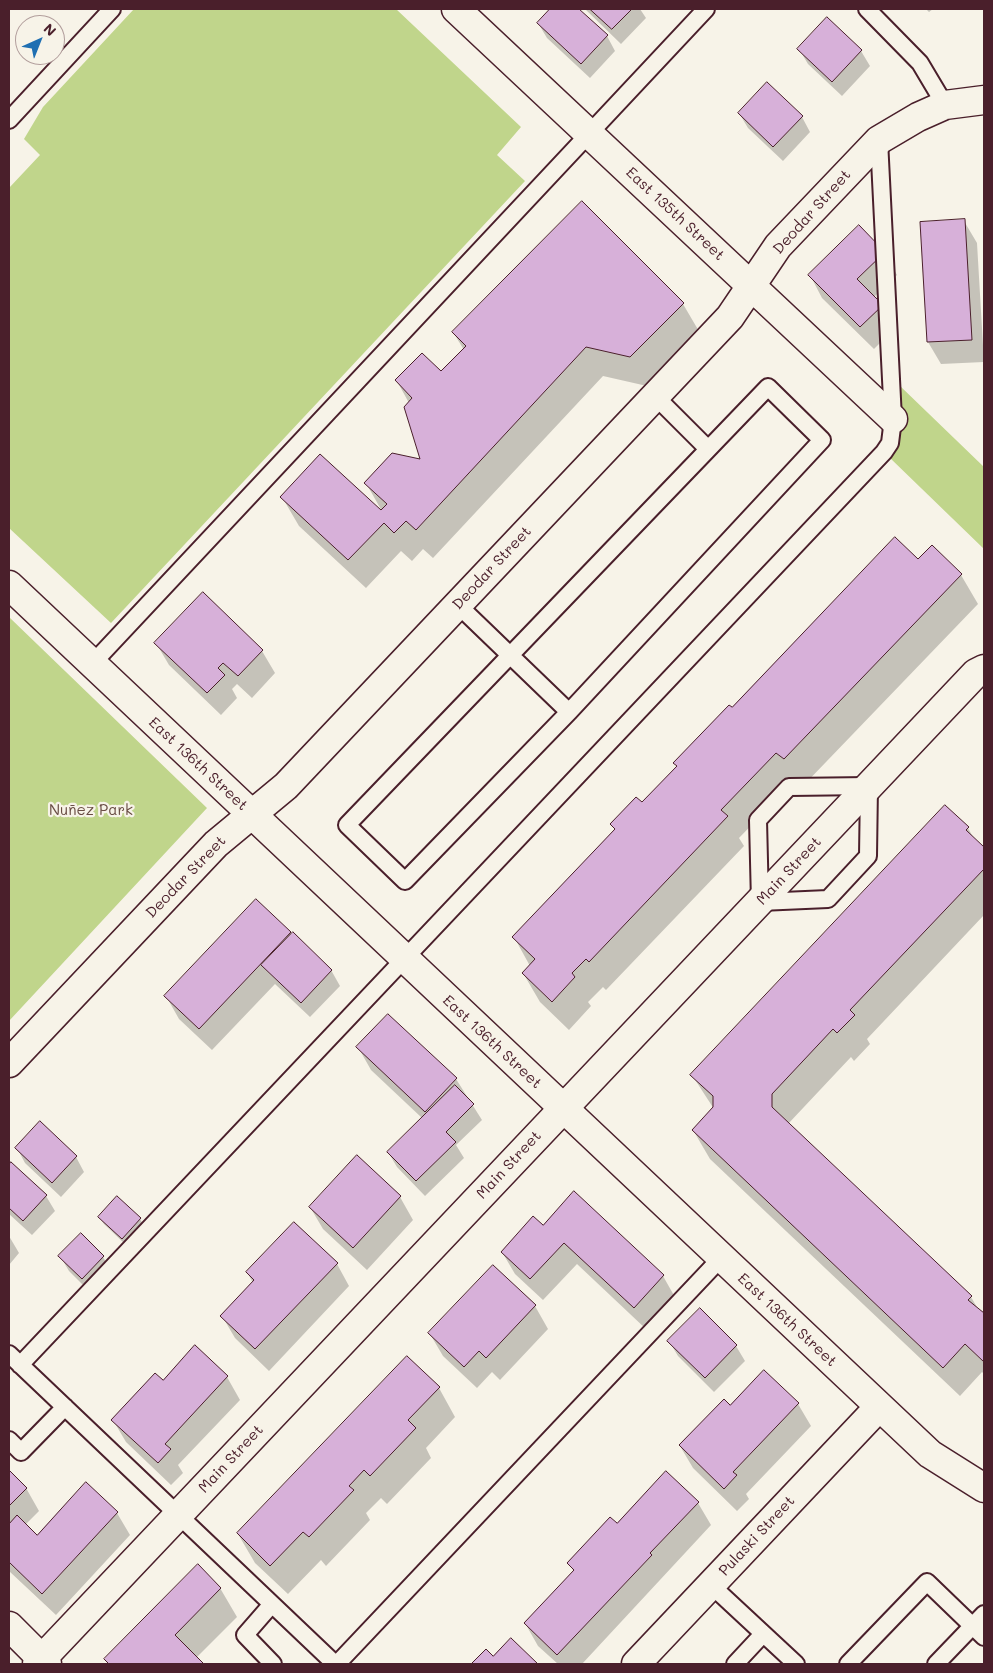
<!DOCTYPE html>
<meta charset="utf-8">
<style>
body{margin:0}
#map{position:relative;width:993px;height:1673px;overflow:hidden;background:#f7f3e8;font-family:Mali,sans-serif}
canvas{display:block}
.frame{position:absolute;inset:0;border:10px solid #4a1f2b;pointer-events:none}
.north{position:absolute;left:15px;top:15px;width:50px;height:50px;box-sizing:border-box;background:#f7f3e8;border:1px solid #b29e9c;border-radius:50%;rotate:44deg;font-size:14px;font-weight:700;line-height:20px;text-align:center;color:#4a1f2b}
.north::after{content:'';display:block;margin:auto;width:18px;height:22px;background:#1f6fb2;clip-path:polygon(50% 0,100% 100%,50% 72%,0 100%)}
</style>
<div id="map">
<canvas width="993" height="1673"></canvas>
<div class="frame"></div>
<div class="north">N</div>
</div>
<script>
const ctx = document.querySelector('canvas').getContext('2d');
ctx.lineJoin = 'round';
function fillPath(path, color) { ctx.fillStyle = color; ctx.fill(path, 'evenodd'); }
function trace(path, color, width, dash) { ctx.strokeStyle = color; ctx.lineWidth = width; ctx.lineCap = dash ? 'butt' : 'round'; ctx.setLineDash(dash || []); ctx.stroke(path); }
function label(font, color, halo, rows, align = 'center') {
  ctx.font = font + ' Mali,sans-serif'; ctx.lineWidth = 4.5; ctx.setLineDash([]); ctx.textBaseline = 'middle'; ctx.strokeStyle = halo; ctx.fillStyle = color; for (const [text, x, y, turn = 0] of rows) {
    ctx.save(); ctx.translate(x, y); ctx.rotate((+turn || 0) * Math.PI / 180); ctx.textAlign = isNaN(turn) ? turn : align; if (halo) ctx.strokeText(text, 0, 0); ctx.fillText(text, 0, 0); ctx.restore();
  }
}
const green = new Path2D(`
 M134 9H396L521 127 497 155 525 181 111 623 9 528V188L40 155 24 139 43 107Z
 M899 385 984 467V549L890 458 897 439Z
 M9 617 207 808 9 1021Z`);
const shadow = new Path2D(`
 M551 9H577L607 36 615 51 590 78 547 38 538 23Z
 M585 9H640L646 18 621 44Z
 M926 9H933L929 12Z
 M827 19 861 51 870 66 842 96 808 64 799 49Z
 M739 113 802 117 810 132 783 161 748 128Z
 M964 221 977 243 984 362 941 364 928 342 921 223Z
 M884 252 897 275 874 297 895 328 874 349 822 298 810 275Z
 M683 304 700 333 647 386 603 376 433 558 423 549 412 561 401 551 366 588 299 526 282 497 383 513 366 483 421 461 409 403 397 381 441 373 464 350 453 332Z
 M918 561 961 575 978 604 801 788 794 781 739 838 744 846 606 990 603 987 588 1002 591 1006 569 1030 540 1002 523 973 530 966 514 937 616 831 612 824 642 804 677 767 675 763 732 709Z
 M203 594 262 651 275 673 252 698 237 684 232 689 237 698 221 715 169 665 156 643Z
 M968 828 974 839 984 848V915L867 1039 870 1044 854 1061 851 1057 788 1124 971 1297 981 1314 984 1315V1374L982 1372 960 1396 710 1159 693 1130 714 1109 692 1075Z
 M290 933 331 970 340 986 310 1017 275 984 212 1050 179 1019 166 996Z
 M358 1047 456 1079 482 1120 456 1145 464 1158 425 1196 397 1167 388 1152 422 1118 371 1070Z
 M17 1148 76 1157 84 1172 61 1197 25 1163Z
 M357 1157 400 1197 413 1220 367 1270 323 1229 310 1207Z
 M12 1164 46 1196 55 1211 32 1235 9 1214V1167Z
 M574 1193 663 1276 676 1299 647 1330 577 1264 543 1300 515 1274 502 1252 543 1226Z
 M99 1217 140 1219 144 1226 126 1245 104 1224Z
 M81 1235 103 1257 112 1272 91 1293 69 1271 60 1256Z
 M9 1236 19 1253 9 1265Z
 M337 1264 349 1286 269 1371 235 1338 222 1316 253 1283 247 1272Z
 M493 1267 535 1306 548 1329 500 1380 492 1372 477 1388 443 1356 430 1334Z
 M700 1310 736 1346 745 1361 714 1392 678 1356 669 1341Z
 M195 1347 227 1377 240 1400 178 1465 183 1473 171 1485 126 1442 113 1420 163 1382Z
 M439 1388 455 1417 426 1448 431 1458 387 1504 381 1498 366 1513 370 1520 326 1566 321 1560 288 1594 255 1563 238 1534Z
 M798 1404 811 1426 746 1494 749 1499 737 1511 693 1468 680 1446 730 1407Z
 M9 1471 26 1488 39 1511 25 1525 37 1536 86 1484 117 1513 130 1535 56 1615 9 1571Z
 M698 1503 711 1525 582 1664H558L538 1646 525 1623 574 1572 569 1563 617 1525Z
 M220 1588 237 1617 196 1658 202 1664H108L105 1659Z
 M511 1640 536 1664H473L486 1651 493 1658Z`);
const building = new Path2D(`
 M550 9H579L608 35 581 64 537 23Z
 M590 9H632L612 29Z
 M827 17 862 50 832 82 797 49Z
 M767 82 803 116 773 147 738 113Z
 M582 201 684 303 630 357 586 347 416 530 406 521 394 533 384 523 348 560 280 497 320 454 381 510 387 504 364 483 392 453 420 459 404 407 412 398 395 380 422 353 441 371 466 346 452 332Z
 M965 219 972 340 927 342 920 222Z
 M859 225 885 252 857 279 883 305 860 327 808 275Z
 M895 537 918 559 932 545 962 574 784 759 776 753 721 810 728 816 589 962 586 959 572 973 575 977 552 1002 522 973 535 959 512 937 615 829 610 824 636 797 642 802 677 766 673 763 729 705 732 707Z
 M203 592 263 650 238 676 223 663 218 668 225 675 207 693 154 643Z
 M945 805 969 827 966 830 984 847V869L850 1010 855 1015 837 1033 833 1029 772 1094V1107L972 1296 968 1300 984 1313V1362L965 1344 943 1368 692 1130 713 1107V1096L690 1075Z
 M256 899 291 932 199 1029 164 996Z
 M293 932 332 970 301 1003 261 965Z
 M388 1014 457 1078 425 1112 356 1047Z
 M455 1085 474 1104 446 1132 456 1142 416 1181 387 1152Z
 M40 1121 77 1156 52 1183 15 1148Z
 M357 1155 401 1196 353 1248 309 1207Z
 M11 1162 47 1195 23 1221 9 1208V1165Z
 M574 1191 664 1275 634 1308 564 1243 530 1279 501 1252 533 1216 543 1225Z
 M117 1196 141 1218 122 1239 98 1217Z
 M294 1222 338 1263 255 1349 220 1316 254 1280 246 1272Z
 M81 1233 104 1256 82 1279 58 1256Z
 M493 1265 536 1305 486 1358 479 1351 464 1367 428 1333Z
 M700 1308 737 1345 705 1378 667 1341Z
 M195 1345 228 1376 165 1444 171 1449 158 1463 111 1420 155 1373 163 1380Z
 M407 1356 440 1387 408 1420 416 1428 370 1476 364 1470 349 1486 354 1490 309 1537 303 1532 270 1566 237 1533Z
 M764 1370 799 1403 733 1472 737 1475 724 1489 679 1445 724 1399 730 1405Z
 M9 1470 27 1488 9 1506Z
 M666 1471 699 1502 650 1553 652 1555 557 1655 524 1623 574 1570 567 1563 610 1517 617 1523Z
 M86 1482 118 1512 42 1594 9 1562V1524L17 1515 37 1535Z
 M198 1564 221 1588 175 1635 204 1664H109L104 1659Z
 M511 1638 538 1664H471L486 1649 493 1656Z`);
const lane = new Path2D(`
 M867 9 920 63 945 105
 M9 120 112 9
 M768 387 822 440 569 712 405 881 347 825Z
 M655 396 708 449
 M458 605 569 712
 M92 664 706 9
 M869 786 868 856 828 899 760 902 758 820 789 787Z
 M9 1354 335 1664
 M20 1365 884 452 890 443 893 419 879 140
 M9 1440 21 1452 65 1407
 M711 1585 796 1664
 M272 1604 245 1635 273 1664
 M337 1664 721 1258
 M735 1664 763 1634
 M848 1664 927 1582 984 1637
 M936 1664 984 1614`);
const street = new Path2D(`
 M456 9 893 419
 M9 585 930 1454 984 1488
 M9 1063 216 844 286 786 730 317 778 246 879 140 918 117 945 105 984 100
 M636 1664 879 1407`);
const secondary = new Path2D(`
 M9 1626 47 1664
 M37 1664 869 786 976 673 984 669`);
const streetNames = [
 ["Deodar Street",812,212,-48],
 ["East 135th Street",675,214,43],
 ["Deodar Street",492,568,-47],
 ["East 136th Street",198,764,43],
 ["Main Street",789,871,-47],
 ["Deodar Street",186,877,-46],
 ["East 136th Street",492,1042,43],
 ["Main Street",509,1165,-47],
 ["East 136th Street",787,1320,43],
 ["Main Street",231,1459,-47],
 ["Pulaski Street",757,1536,-47]
];
const parkNames = [
 ["Nuñez Park",91,810]
];
fillPath(green, '#c0d58b');
fillPath(shadow, '#0003');
fillPath(building, '#d7b0d9');
trace(building, '#4a1f2b', 1);
trace(lane, '#4a1f2b', 20);
trace(street, '#4a1f2b', 31);
trace(secondary, '#4a1f2b', 31);
trace(lane, '#f7f3e8', 16);
trace(street, '#f7f3e8', 28);
trace(secondary, '#f7f3e8', 28);
label('15px', '#4a1f2b', '#f7f3e8', streetNames);
label('15px', '#684c43', '#f7f3e8', parkNames);
</script>
